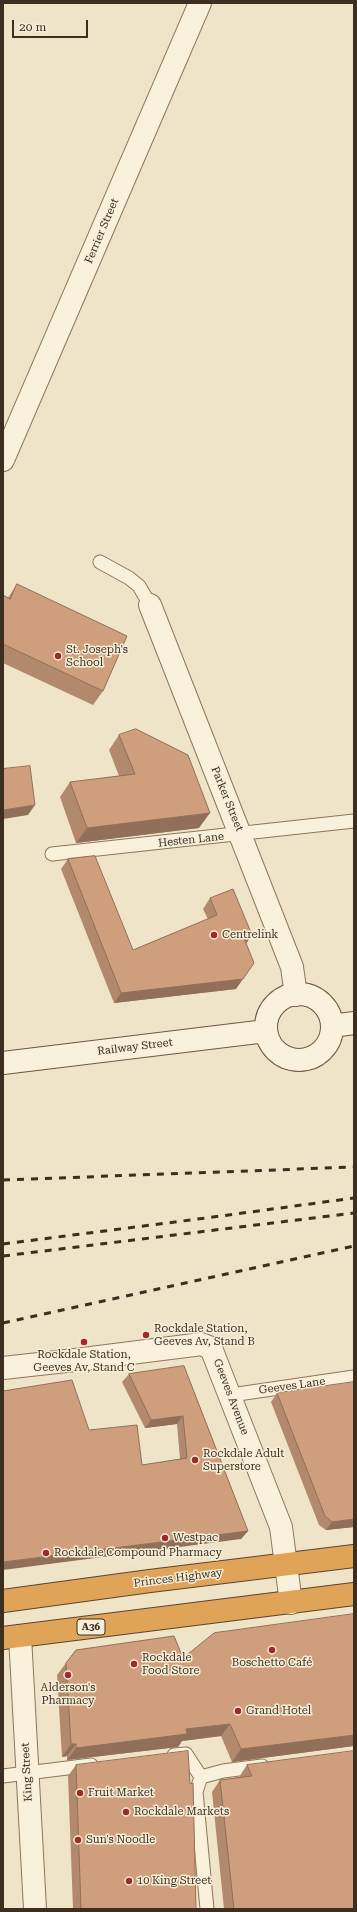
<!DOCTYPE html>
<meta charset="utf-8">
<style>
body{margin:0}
#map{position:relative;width:357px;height:1912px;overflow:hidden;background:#f0e4c8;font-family:"Roboto Serif",serif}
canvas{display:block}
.frame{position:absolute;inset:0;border:4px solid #3d2e20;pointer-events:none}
.scale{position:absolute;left:12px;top:20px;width:76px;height:18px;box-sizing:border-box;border:2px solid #3d2e20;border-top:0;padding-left:5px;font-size:12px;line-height:14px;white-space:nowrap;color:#3d2e20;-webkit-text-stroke:3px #f7eed8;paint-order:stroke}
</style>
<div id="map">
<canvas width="357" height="1912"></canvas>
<div class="frame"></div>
<div class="scale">20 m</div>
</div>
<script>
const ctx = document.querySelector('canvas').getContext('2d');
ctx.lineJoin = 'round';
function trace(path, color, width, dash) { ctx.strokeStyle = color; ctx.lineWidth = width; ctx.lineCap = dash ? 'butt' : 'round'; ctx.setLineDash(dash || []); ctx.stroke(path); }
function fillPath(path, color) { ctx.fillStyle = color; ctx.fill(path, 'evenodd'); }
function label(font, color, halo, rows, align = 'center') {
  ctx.font = font + ' "Roboto Serif",serif'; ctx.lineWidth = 3; ctx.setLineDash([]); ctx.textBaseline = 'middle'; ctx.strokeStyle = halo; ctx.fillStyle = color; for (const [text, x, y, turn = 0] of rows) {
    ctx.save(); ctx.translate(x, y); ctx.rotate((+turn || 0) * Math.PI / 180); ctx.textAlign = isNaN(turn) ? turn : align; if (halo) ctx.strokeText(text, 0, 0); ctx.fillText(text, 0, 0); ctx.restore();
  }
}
const lane = new Path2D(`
 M100 562 129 578 139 586 150 605
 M52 854 354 821
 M231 1395 354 1377
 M174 1755 186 1754 201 1777 223 1771 262 1766
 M3 1776 91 1765
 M201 1777 196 1792 207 1909`);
const street = new Path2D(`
 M3 460 200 3
 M150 605 292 967 296 995
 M3 1368 75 1360 194 1345 201 1344 211 1348 281 1527 291 1603
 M20 1636 35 1909`);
const secondary = new Path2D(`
 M266 1027a33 33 0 1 1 66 0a33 33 0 1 1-66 0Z
 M332 1026 354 1023
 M3 1063 266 1031`);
const highway = new Path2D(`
 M3 1601 150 1581 354 1556
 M3 1638 354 1594`);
const rail = new Path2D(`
 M3 1180 354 1167
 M3 1244 206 1218 354 1198
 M3 1256 354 1213
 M3 1323 354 1246`);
const wall = new Path2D(`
 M17 584 103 691 93 705 3 663V595L8 598Z
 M119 735 199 828 76 843 60 797 70 782 119 776 109 750Z
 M68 859 133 950 208 919 203 909 210 898 252 935 246 943 236 989 114 1003 61 869Z
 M184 1366 248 1531 241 1539 89 1430 142 1465 180 1459 177 1424 145 1428 122 1382 129 1374Z
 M277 1393 354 1527 326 1530 319 1525 271 1402Z
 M183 1658 353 1746 232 1762 221 1736 182 1741 178 1747 67 1760V1756L62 1757 57 1675 66 1663Z
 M76 1765 196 1909H73L68 1776Z
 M247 1765 354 1909H224L212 1792 220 1780 239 1777Z`);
const shadedWall = new Path2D(`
 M35 805 28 815 3 819V810Z
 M210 813 199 828 76 843 87 828Z
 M252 935 245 945 244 938Z
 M243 979 236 989 114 1003 121 993Z
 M183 1416 177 1424 145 1428 151 1420Z
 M354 1519V1527L326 1530 332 1522Z
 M248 1531 241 1539 3 1570V1562Z
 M230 1724 221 1736 182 1741 178 1747 67 1760 76 1748 186 1729Z
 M354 1735V1746L232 1762 241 1749Z
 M71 1744H76L67 1756 62 1757Z`);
const building = new Path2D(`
 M17 584 127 636 103 691 3 644V595L10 599Z
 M136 729 188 755 210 813 87 828 70 782 135 774 119 735Z
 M30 766 35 805 3 810V769Z
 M95 856 133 950 217 915 210 898 233 889 252 935 244 938 254 963 243 979 121 993 68 859Z
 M184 1366 248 1531 3 1562V1391L72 1380 89 1430 137 1425 142 1465 187 1458 183 1416 151 1420 129 1374Z
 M354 1382V1519L332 1522 325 1516 277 1393Z
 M354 1614V1735L241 1749 230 1724 186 1729 187 1734 76 1748V1744H71L66 1663 76 1650 174 1636 183 1658 214 1633Z
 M188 1751 190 1784 193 1783 196 1909H81L76 1765Z
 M354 1751V1909H234L220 1780 252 1776 247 1765Z`);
const markers = [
 [58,656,4,"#9e2a2b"],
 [214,935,4,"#9e2a2b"],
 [146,1335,4,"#9e2a2b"],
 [84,1342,4,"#9e2a2b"],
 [195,1460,4,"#9e2a2b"],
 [165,1538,4,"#9e2a2b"],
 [46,1553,4,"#9e2a2b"],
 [272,1650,4,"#9e2a2b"],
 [134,1664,4,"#9e2a2b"],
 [68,1675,4,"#9e2a2b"],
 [238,1711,4,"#9e2a2b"],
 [80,1793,4,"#9e2a2b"],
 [126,1812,4,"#9e2a2b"],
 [78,1840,4,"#9e2a2b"],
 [129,1881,4,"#9e2a2b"]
];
const shields = [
 [91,1627,28]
];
const shieldNames = [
 ["A36",91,1627]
];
const streetNames = [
 ["Ferrier Street",102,231,-67],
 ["Parker Street",227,799,68],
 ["Hesten Lane",191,840,-6],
 ["Railway Street",135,1047,-7],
 ["Geeves Lane",292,1386,-8],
 ["Geeves Avenue",231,1397,69],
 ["Princes Highway",178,1578,-7],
 ["King Street",27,1772,-93]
];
const poiNames = [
 ["St. Joseph's",66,650],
 ["School",66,663],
 ["Centrelink",222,935],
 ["Rockdale Station,",154,1329],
 ["Geeves Av, Stand B",154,1342],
 ["Rockdale Station,",84,1355,"center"],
 ["Geeves Av, Stand C",84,1368,"center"],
 ["Rockdale Adult",203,1454],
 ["Superstore",203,1467],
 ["Westpac",173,1538],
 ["Rockdale Compound Pharmacy",54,1553],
 ["Rockdale",142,1658],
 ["Food Store",142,1671],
 ["Boschetto Café",272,1663,"center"],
 ["Alderson's",68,1688,"center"],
 ["Pharmacy",68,1701,"center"],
 ["Grand Hotel",246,1711],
 ["Fruit Market",88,1793],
 ["Rockdale Markets",134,1812],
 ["Sun's Noodle",86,1840],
 ["10 King Street",137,1881]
];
trace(lane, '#8d765c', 15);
trace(street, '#8d765c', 24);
trace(secondary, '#6f573f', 24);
trace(highway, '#5b4430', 24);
trace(lane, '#faf1dc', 13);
trace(street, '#faf1dc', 22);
trace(secondary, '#faf1dc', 22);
trace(highway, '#e0a458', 22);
trace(rail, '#3d2e20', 3, [7, 7]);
fillPath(wall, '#b2896c');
fillPath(shadedWall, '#916f58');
fillPath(building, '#cf9f7d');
trace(building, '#916f58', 1);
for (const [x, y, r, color] of markers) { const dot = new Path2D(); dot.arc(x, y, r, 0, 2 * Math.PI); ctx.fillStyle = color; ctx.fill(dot); trace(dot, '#f7eed8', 1.5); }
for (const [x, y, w] of shields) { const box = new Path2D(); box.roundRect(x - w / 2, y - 8, w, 16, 3); ctx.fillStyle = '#f7eed8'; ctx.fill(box); trace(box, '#3d2e20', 1); }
label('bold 10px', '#3d2e20', null, shieldNames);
label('11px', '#3d2e20', '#f7eed8', streetNames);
label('11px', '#3d2e20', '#f7eed8', poiNames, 'left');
</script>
